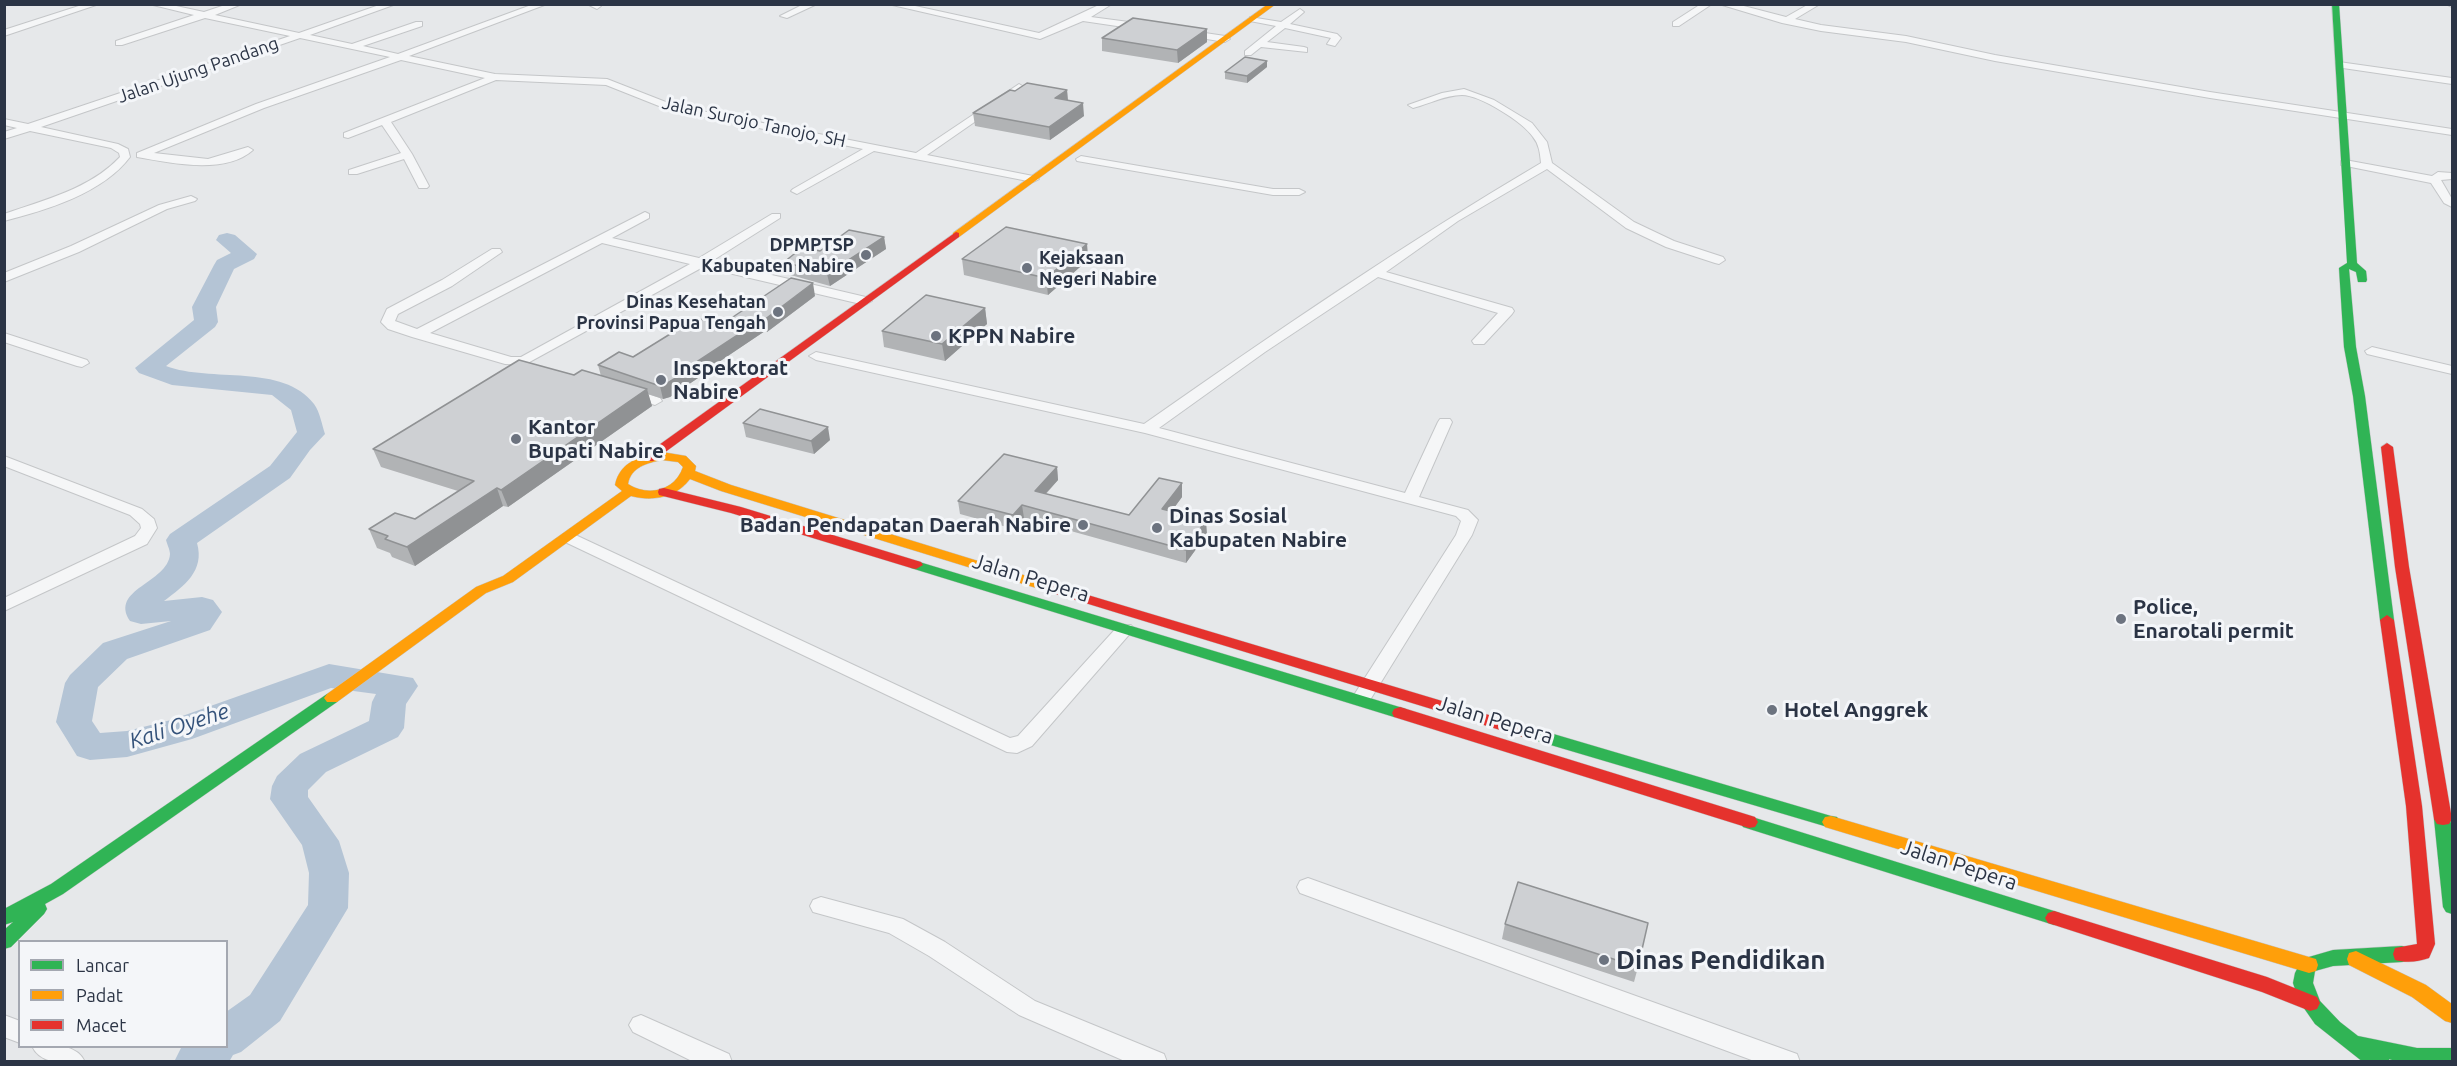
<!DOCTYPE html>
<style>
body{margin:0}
#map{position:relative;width:2457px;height:1066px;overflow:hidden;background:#e6e8ea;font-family:Ubuntu,sans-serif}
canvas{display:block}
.frame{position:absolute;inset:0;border:6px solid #2b3445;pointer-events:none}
.legend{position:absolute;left:18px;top:940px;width:210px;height:108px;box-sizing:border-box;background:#f4f6f9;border:2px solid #a4a8b1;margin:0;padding:8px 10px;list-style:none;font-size:18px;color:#2b3445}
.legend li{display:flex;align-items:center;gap:12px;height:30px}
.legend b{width:30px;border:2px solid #a4a8b1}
</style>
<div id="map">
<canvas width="2457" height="1066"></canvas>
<div class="frame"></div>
<ul class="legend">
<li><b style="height:8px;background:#30b455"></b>Lancar</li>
<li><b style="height:8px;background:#ff9f0a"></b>Padat</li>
<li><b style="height:8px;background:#e5322d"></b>Macet</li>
</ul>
</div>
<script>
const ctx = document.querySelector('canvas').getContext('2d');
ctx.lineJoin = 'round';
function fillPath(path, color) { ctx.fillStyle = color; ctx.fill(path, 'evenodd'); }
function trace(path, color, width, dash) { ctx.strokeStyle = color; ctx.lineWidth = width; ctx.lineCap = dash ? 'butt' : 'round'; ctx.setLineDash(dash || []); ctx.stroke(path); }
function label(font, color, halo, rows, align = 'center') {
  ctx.font = font + ' Ubuntu,sans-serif'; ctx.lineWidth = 6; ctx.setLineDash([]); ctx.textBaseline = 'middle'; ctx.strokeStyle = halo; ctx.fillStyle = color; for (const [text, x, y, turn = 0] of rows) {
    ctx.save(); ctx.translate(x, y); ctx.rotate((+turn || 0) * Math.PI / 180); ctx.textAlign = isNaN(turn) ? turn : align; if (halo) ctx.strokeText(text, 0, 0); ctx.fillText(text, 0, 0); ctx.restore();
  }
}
const river = new Path2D(`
 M227 233 235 235 257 254 254 259 234 269 216 307 218 322 215 327 166 366C211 383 283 363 314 404 320 412 322 425 325 434L310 450 290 478 197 543C205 571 184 586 164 601L202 597 213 600 222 612 210 630 127 659 98 687 92 721 100 733 127 731 171 720 329 664 413 678 418 686 406 704 404 728 398 737 326 772 308 790V797L339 841 349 873 348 908 280 1021 241 1052 233 1055 229 1062H174L182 1046H226V1012L250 995 308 905 309 873 302 845 270 799 272 786 277 776 300 754 369 721 372 702 376 694 331 688 192 739 127 757 90 760 77 756 56 722 65 683 70 675 103 643 171 621 141 624 130 621C109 589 168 583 170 554 170 550 167 544 166 540L170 534 270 466 297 432 291 410 272 395 172 385 139 373 135 368 194 320 192 307 214 265 217 260 231 253 216 240 219 235Z`);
const street = new Path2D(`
 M85 4H99L4 36V30Z
 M149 4H167L204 12 228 4H242L215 15 299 33 382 4H396L310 35 352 44 416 22H422V26L363 46 398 54 534 4H547L409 56 495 74 607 79 676 106 916 153 1019 84 1024 87 1022 89 927 155 1033 176 1039 179 1033 182 874 151 797 194 791 191 793 189 863 149 669 110 606 85 496 80 391 122 412 154 429 186 427 188H419L404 159 357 174H349V170L401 153 382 125 348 138 344 137V133L485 78 401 60 264 108 154 153 208 159 248 147 253 150C225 175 171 163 137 157V153L256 104 390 57 300 38 41 127 118 144 128 149 130 157C103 193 47 210 4 221V214C44 200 90 189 120 157L119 153 111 148 30 131 4 139V132L17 128 4 125V119L28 124 290 36 205 18 122 45H116V41L194 15Z
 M587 4H600L601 6 597 9Z
 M804 4H817L787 18 780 16Z
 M888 4H906L1039 33 1101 4H1112L1091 17 1144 24 1148 27 1144 30 1083 21 1040 39Z
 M1701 4H1712L1679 26H1673V22Z
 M1719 4H1736L1786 17 1809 4H1820L1795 19 1821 25 1906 36 1995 55 2210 92 2452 129V135L2210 98 1995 61 1906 42 1821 31 1782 23Z
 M2446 4H2452V7Z
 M1300 9 1304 12 1290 24 1337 34 1341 38 1335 46 1327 44 1331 38 1285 28 1267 42 1304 47 1307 48V52L1261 47 1251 55H1245V51L1276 26 1250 21V17L1281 22Z
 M1185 30 1225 36 1230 39 1225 42 1182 35V31Z
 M2339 62 2452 78V84L2336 67V63Z
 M1464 89 1494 100 1532 123 1547 142 1552 163 1634 222 1674 241 1723 257 1725 260 1719 264 1715 263 1666 247 1626 228 1547 169 1458 221 1386 272 1512 308 1514 311 1512 314 1484 344H1474L1472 341 1498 313 1378 277 1265 352 1159 428 1405 493 1438 422 1440 419H1450L1452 422 1419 497 1468 510 1478 520 1472 535 1370 700 1363 702 1356 700 1354 695 1456 535 1461 521 1456 516 1145 433 816 360 809 356 816 352 1144 424C1274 333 1405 243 1541 163 1540 153 1539 144 1533 137 1523 122 1480 95 1462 95 1445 95 1429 104 1413 108L1408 105 1442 93Z
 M1081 156 1273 189H1299L1305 192 1299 195H1273L1077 161 1076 159Z
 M2345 160 2432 176 2438 172 2452 173V179L2441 180 2452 199V207L2444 203 2431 183 2341 165V161Z
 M191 196 197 199 195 201 167 209 79 252 4 282V273L71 246 159 205Z
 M645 212 649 214V218L612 238 699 258 772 214H780V218L712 261 870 298 872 301 865 305 703 267 524 365 505 364 412 337 388 329 381 322 387 309 442 280 492 249H500L502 252 452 286 398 314 395 321 417 329ZM602 243 690 264 521 357H511L430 333Z
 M4 333 87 360 89 363 82 367 77 366 4 342Z
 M2372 347 2452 366V374L2367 354 2365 351Z
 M628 388 660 398 662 401 655 405 623 395 621 392 623 389Z
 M4 456 142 509 154 519 157 528 147 544 4 611V598L135 536 141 528 140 524 130 515 4 466Z
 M569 532 1010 738 1018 736 1119 625H1131L1134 629 1032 746 1017 753 1007 752 563 541 561 537Z
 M1308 878 1797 1054 1800 1062H1757L1300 893 1297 887 1300 881Z
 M821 897 903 919 945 942 1035 1001 1164 1054 1167 1062H1127L1019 1015 929 956 889 933 813 912 810 906 813 900Z
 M4 1015 20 1021V1043L4 1037Z
 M641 1015 729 1054 732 1062H694L633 1032 629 1025 633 1018Z
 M32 1046C51 1046 76 1042 85 1062 66 1062 41 1066 32 1046Z`);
const fast = new Path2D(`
 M2332 4H2339L2357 263 2366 271 2367 280 2366 282H2358L2356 272 2349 269 2356 347 2365 396 2394 620 2387 625 2380 620 2353 396 2344 347 2339 268 2347 263Z
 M916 561 1406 709 1408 713 1406 717H1394L911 568 909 565 911 562Z
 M332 693 337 694 340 698 337 702 63 894 45 904 47 909 44 914 11 947 4 949V930L13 922 4 925V909L51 884 327 694Z
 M1523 725 1831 816 1837 817 1840 822 1837 827 1831 828 1517 735 1515 731 1517 727Z
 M2443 813 2449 814 2452 828V914L2446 912 2443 907 2434 819 2437 814Z
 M1749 816 2054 911 2060 913 2063 918 2060 923 2054 925 1743 827 1740 822 1743 817Z
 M2402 946 2409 948 2411 954 2409 960 2402 962 2333 966 2315 971 2313 983 2320 1001 2340 1022 2358 1036 2417 1048H2452V1062H2398L2389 1059 2390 1062H2363L2315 1024 2299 1001 2293 983 2295 973 2302 959 2333 950Z`);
const slow = new Path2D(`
 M1268 4H1276L959 237H953V233Z
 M662 452 686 456 696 466 695 471 731 485 1056 585 1058 588 1051 592 1046 591 721 491 690 479C677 497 653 502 631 496L513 582 486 593 337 702H327L324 698 327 694 476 587 503 576 622 491 615 485C620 461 641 456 662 452ZM662 460 678 462 683 467C675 491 648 497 628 484 631 467 647 463 662 460Z
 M1831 816 2309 957 2316 959 2318 965 2316 971 2309 973 1825 827 1822 822 1825 817Z
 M2356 951 2426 985 2452 1004V1023L2445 1021 2412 997 2349 965 2347 959 2349 953Z`);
const jam = new Path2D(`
 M956 232 959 233V237L653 461H645L643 458 645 455Z
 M2387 443 2393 447 2409 567 2452 819 2449 824 2443 825 2437 824 2434 819 2395 567 2381 447Z
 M664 488 741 507 921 562 923 565 916 569 911 568 731 513 659 495 658 492 659 489Z
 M1051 584 1529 727 1531 731 1529 735 1523 737 1046 591 1044 588 1046 585Z
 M2387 615 2394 620 2422 806 2435 944 2429 958C2418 962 2406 963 2395 960L2393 954 2395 948 2417 944 2406 806 2380 620Z
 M1400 707 1755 817 1758 822 1755 827 1749 828 1394 717 1392 713 1394 709Z
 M2054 911 2267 977 2317 997 2320 1003 2317 1009 2310 1011 2262 992 2048 923 2045 918 2048 913Z`);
const wall = new Path2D(`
 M1344 4H1359L1357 6Z
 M1207 29V42L1178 63 1102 51V38Z
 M1267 67 1247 83 1225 79V72Z
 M1067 90 1068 100 1084 116 1050 140 975 126 973 113 1015 91Z
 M884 237 886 249 830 286 787 274 784 262 820 251Z
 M1087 244 1088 260 1048 295 964 275 962 259Z
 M815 296 767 332 765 331 698 376V378L670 397 663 399 648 394 652 406 508 507 503 506 415 566 392 557 390 553 377 548 369 529 415 519 458 491 381 467 373 449 574 375 601 376 598 365 633 357 721 325Z
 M985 308 987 324 945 361 884 347 882 331Z
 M743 423 830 440 814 454 746 437Z
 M1057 467 1058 480 1046 494 1129 515 1182 483V497L1171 512 1207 534 1186 563 1024 518 1014 529 960 514 958 501Z
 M1505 924 1638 967 1634 982 1502 939Z`);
const shadedWall = new Path2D(`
 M1207 29V42L1178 63 1177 50Z
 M1267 61V67L1247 83V76Z
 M1067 90 1068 103 1055 98Z
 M1083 103 1084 116 1050 140 1049 127Z
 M884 237 886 249 830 286 827 274Z
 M1087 244 1088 260 1048 295 1046 278Z
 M813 283 815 296 767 332 764 320Z
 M985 308 987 324 945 361 942 344Z
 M762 319 765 331 698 376V378L670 397 663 399 660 386Z
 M647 389 652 406 508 507 501 490Z
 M828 427 830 440 814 454 811 441Z
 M1057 467 1058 480 1036 504 1035 491Z
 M1182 483V497L1163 523 1162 509Z
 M497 488 503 506 415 566 407 547Z
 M1022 505 1024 518 1014 529 1013 515Z
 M1206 520 1207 534 1186 563V550Z`);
const building = new Path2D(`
 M1133 18 1207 29 1177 50 1102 38Z
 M1245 57 1267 61 1247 76 1225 72Z
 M1027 83 1067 90 1055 98 1083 103 1049 127 973 113 1010 90 1015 91Z
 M1006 227 1087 244 1046 278 962 259Z
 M849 230 884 237 827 274 784 262 803 247 820 251Z
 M791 278 813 283 764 320 762 319 692 365 695 366 666 384 660 386 598 365 619 352 633 357 696 318 721 325Z
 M926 295 985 308 942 344 882 331Z
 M519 360 574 375 582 370 647 389 501 490 497 488 407 547 385 539 388 536 369 529 395 513 415 519 474 481 373 449Z
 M760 409 828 427 811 441 743 423Z
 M1004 454 1057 467 1035 491 1129 515 1159 478 1182 483 1162 509 1206 520 1186 550 1022 505 1013 515 958 501Z
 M1518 882 1648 923 1638 967 1505 924Z`);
const markers = [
 [866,255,6,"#6c737f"],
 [1027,268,6,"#6c737f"],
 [778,312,6,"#6c737f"],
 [936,336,6,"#6c737f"],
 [661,380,6,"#6c737f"],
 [516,439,6,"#6c737f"],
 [1083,525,6,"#6c737f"],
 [1157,528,6,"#6c737f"],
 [2121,619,6,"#6c737f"],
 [1772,710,6,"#6c737f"],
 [1604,960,6,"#6c737f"]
];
const farStreetnames = [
 ["Jalan Ujung Pandang",198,70,-19],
 ["Jalan Surojo Tanojo, SH",754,122,12]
];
const farPoinames = [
 ["DPMPTSP",854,245],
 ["Kabupaten Nabire",854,266],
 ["Kejaksaan",1039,258,"left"],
 ["Negeri Nabire",1039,279,"left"],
 ["Dinas Kesehatan",766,302],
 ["Provinsi Papua Tengah",766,323]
];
const poiNames = [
 ["KPPN Nabire",948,336],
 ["Inspektorat",673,368],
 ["Nabire",673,392],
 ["Kantor",528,427],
 ["Bupati Nabire",528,451],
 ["Dinas Sosial",1169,516],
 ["Kabupaten Nabire",1169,540],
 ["Badan Pendapatan Daerah Nabire",1071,525,"right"],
 ["Police,",2133,607],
 ["Enarotali permit",2133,631],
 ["Hotel Anggrek",1784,710]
];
const streetNames = [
 ["Jalan Pepera",1031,578,17],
 ["Jalan Pepera",1495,720,17],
 ["Jalan Pepera",1959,865,18]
];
const waterNames = [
 ["Kali Oyehe",179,726,-18]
];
const nearPoinames = [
 ["Dinas Pendidikan",1616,960]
];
fillPath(river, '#b4c4d5');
trace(street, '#c4c6c8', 2);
trace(fast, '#c4c6c8', 1);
trace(slow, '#c4c6c8', 1);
trace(jam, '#c4c6c8', 1);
fillPath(street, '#f5f6f7');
fillPath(fast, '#30b455');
fillPath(slow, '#ff9f0a');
fillPath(jam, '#e5322d');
fillPath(wall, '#b1b3b5');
fillPath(shadedWall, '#909294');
fillPath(building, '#ced0d3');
trace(building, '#909294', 1.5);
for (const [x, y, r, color] of markers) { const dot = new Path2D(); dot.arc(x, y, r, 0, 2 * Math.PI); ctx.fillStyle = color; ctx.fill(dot); trace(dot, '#f4f6f9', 2); }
label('18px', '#2b3445', '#f4f6f9', farStreetnames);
label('bold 18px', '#2b3445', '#f4f6f9', farPoinames, 'right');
label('bold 21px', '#2b3445', '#f4f6f9', poiNames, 'left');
label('21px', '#2b3445', '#f4f6f9', streetNames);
label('italic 22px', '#34527a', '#f4f6f9', waterNames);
label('bold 26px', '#2b3445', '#f4f6f9', nearPoinames, 'left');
</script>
